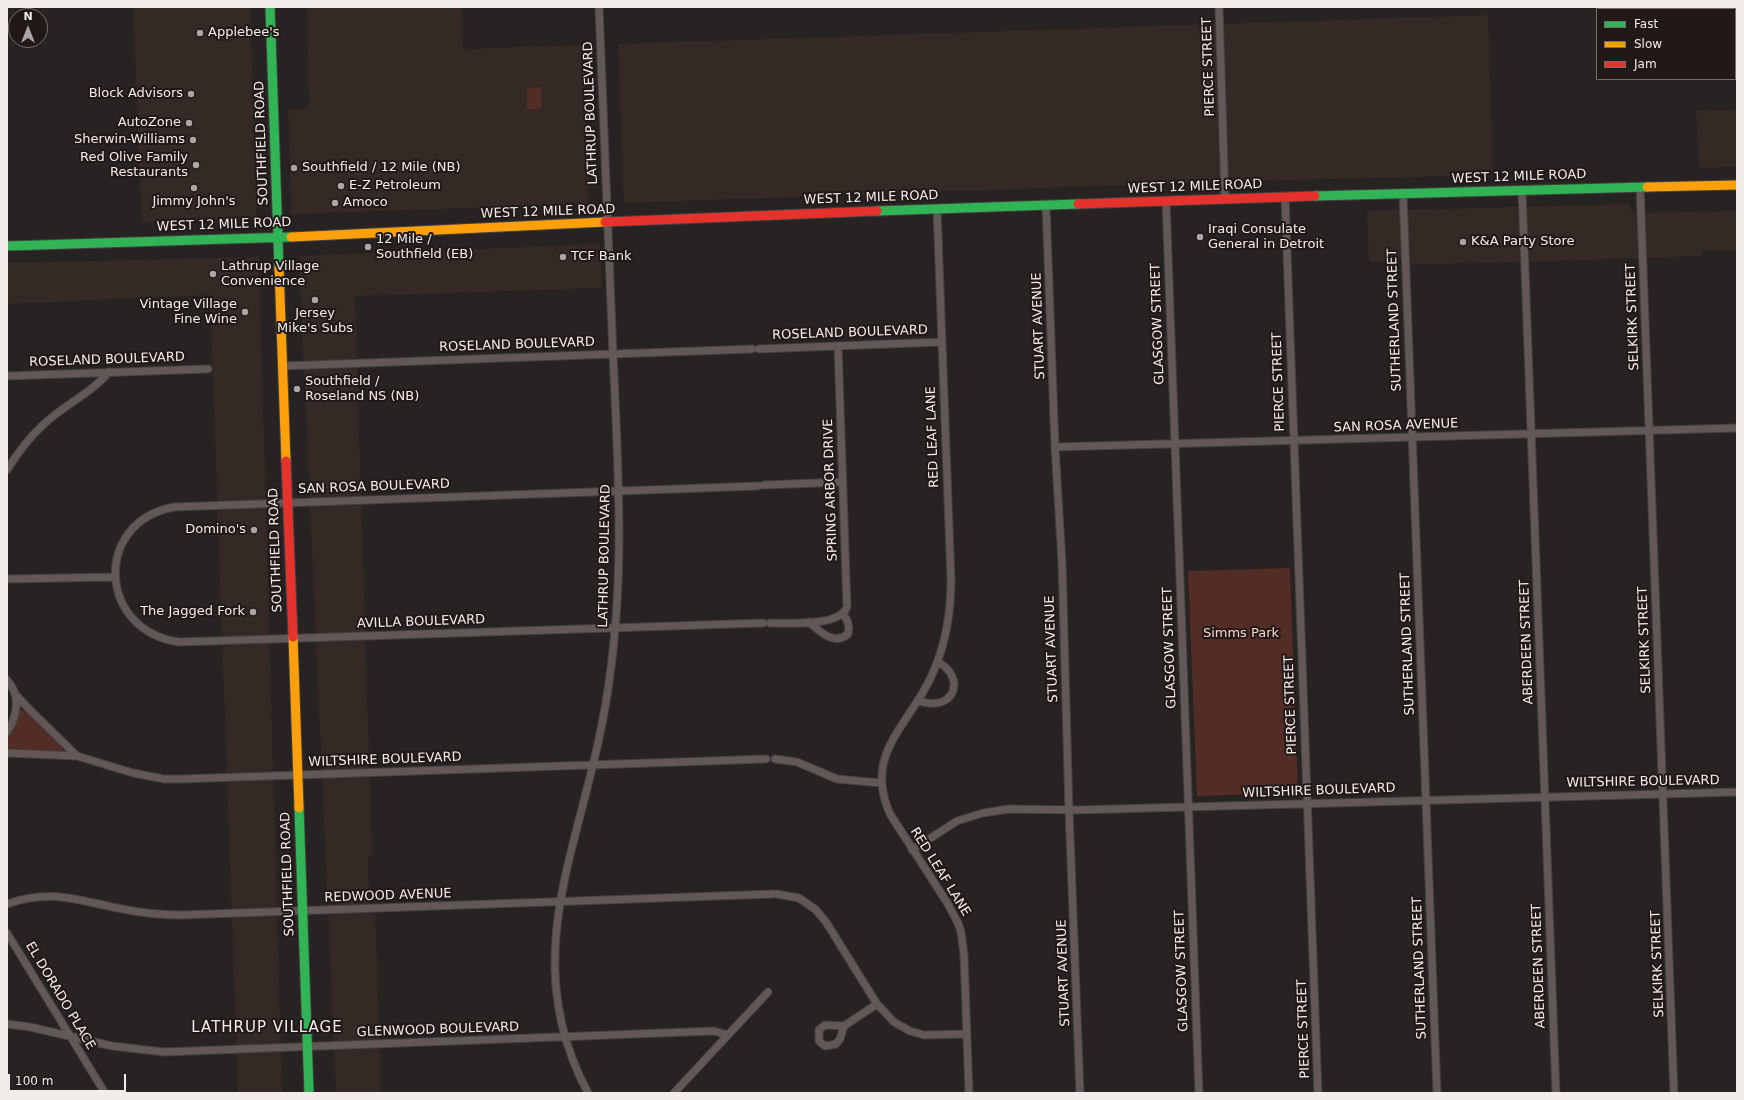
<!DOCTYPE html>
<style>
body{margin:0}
#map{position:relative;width:1744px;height:1100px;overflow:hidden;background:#272323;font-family:"DejaVu Sans",sans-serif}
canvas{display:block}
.frame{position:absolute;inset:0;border:8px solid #f2edeb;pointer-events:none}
.legend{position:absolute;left:1596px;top:8px;width:140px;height:72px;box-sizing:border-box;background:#201917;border:1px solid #746e6c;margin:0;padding:5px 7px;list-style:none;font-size:12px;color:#f2edeb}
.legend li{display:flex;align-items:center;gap:8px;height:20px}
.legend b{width:20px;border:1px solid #746e6c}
.north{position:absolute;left:8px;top:8px;width:40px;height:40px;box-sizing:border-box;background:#201917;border:1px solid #746e6c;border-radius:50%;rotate:0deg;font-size:11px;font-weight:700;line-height:16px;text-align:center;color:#f2edeb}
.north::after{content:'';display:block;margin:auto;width:14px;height:18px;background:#aba6a5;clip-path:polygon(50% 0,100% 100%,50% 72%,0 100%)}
.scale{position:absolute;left:8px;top:1074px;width:118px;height:18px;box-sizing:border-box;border:2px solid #f2edeb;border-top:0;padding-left:5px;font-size:12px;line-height:14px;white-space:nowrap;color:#f2edeb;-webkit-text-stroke:3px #201917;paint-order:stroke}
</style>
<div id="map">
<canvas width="1744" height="1100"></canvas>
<div class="frame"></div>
<ul class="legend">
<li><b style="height:5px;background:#30b455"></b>Fast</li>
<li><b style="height:5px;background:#ff9f0a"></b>Slow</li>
<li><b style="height:5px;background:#e5322d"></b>Jam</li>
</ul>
<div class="north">N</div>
<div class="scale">100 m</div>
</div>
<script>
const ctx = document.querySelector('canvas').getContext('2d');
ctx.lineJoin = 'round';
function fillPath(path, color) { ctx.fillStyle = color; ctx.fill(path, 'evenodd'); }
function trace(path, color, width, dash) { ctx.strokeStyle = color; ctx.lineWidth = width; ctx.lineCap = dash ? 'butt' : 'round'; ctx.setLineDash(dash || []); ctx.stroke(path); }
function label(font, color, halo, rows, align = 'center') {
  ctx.font = font + ' "DejaVu Sans",sans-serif'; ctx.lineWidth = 4; ctx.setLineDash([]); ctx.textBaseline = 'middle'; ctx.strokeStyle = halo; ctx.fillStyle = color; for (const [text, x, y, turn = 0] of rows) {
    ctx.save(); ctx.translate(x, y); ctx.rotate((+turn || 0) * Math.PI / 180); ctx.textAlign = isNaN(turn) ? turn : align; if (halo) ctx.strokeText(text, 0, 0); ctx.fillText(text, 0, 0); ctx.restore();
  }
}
const built = new Path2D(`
 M133 7H250L257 218 142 222Z
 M307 7H462L463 49 583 45 589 204 291 214 288 110 309 108Z
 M1488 15 1493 175 1210 182 624 203 618 44Z
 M1737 110V167L1699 168 1696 111Z
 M1629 204 1633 213 1737 211V251H1703L1702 256 1586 260 1402 265 1401 261 1369 262 1367 211Z
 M600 244 602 288 355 296 372 854 368 859 369 905H375L381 1093H336L299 256Z
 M259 257 282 1093H238L210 295 7 304V263Z`);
const green = new Path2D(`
 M541 87V109H527V88Z
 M1290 568 1298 793 1197 796 1188 571Z
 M21 710 25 711 61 744 63 748 62 751 59 753 7 749V736Z`);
const street = new Path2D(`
 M1219 7 1225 199
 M1640 187 1674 1093
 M1522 190 1556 1093
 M1403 194 1437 1093
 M1285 197 1318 1093
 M1166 201 1199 1093
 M1046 205 1055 447 1062 562 1069 810 1080 1093
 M937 209 951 580C951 612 945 646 932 675 909 726 863 753 890 814L948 904 958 923 961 932 964 955 969 1093
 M759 349 942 342
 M283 366 752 349
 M7 376 208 369
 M1055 447 1737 428
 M7 470C20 449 36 429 56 414 74 400 94 390 109 372
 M764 485 843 482
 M758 486 174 507C92 522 98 632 180 642L763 623
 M7 579 114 577
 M809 622C819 631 834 646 848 634 850 626 848 620 843 614
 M770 623C789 623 839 627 847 607L838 346
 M7 680C10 684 14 689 15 694 19 706 14 722 7 732
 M15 694 30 710 77 756
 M919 701C954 713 967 678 938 662
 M7 753 77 756 133 773 164 779H181L766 759
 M775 759 797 762 837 779 881 783
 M912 850 957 821 983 813 1009 809 1077 810 1737 792
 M777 894 799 898 815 909 826 922 877 1004 894 1022 910 1031 924 1035 966 1034
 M7 904C50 888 80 901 122 909 142 913 161 915 181 915L773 894
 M7 933 105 1093
 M7 1024 30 1027 112 1046 164 1052 714 1031 728 1035
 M844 1026 840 1039 836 1044 825 1046 819 1041V1030L825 1025 844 1026 877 1004
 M588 1093C519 964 575 859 601 729 627 601 619 483 613 355 608 239 603 123 599 7
 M674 1093 768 992`);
const fast = new Path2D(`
 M270 7 279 268
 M1315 196 1647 187
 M877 211 1078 204
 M7 246 291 237
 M299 808 309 1093`);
const slow = new Path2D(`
 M1647 187 1737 185
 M291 237 605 222
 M279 268 286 461
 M293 637 299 808`);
const jam = new Path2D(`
 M1078 204 1315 196
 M605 222 877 211
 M286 461 293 637`);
const markers = [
 [200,33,4,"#aba6a5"],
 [191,94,4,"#aba6a5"],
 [189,123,4,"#aba6a5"],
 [193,140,4,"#aba6a5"],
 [196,165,4,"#aba6a5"],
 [294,168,4,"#aba6a5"],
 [341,186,4,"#aba6a5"],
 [194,188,4,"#aba6a5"],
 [335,203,4,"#aba6a5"],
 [1200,237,4,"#aba6a5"],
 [1463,242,4,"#aba6a5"],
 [368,247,4,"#aba6a5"],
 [563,257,4,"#aba6a5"],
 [213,274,4,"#aba6a5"],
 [315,300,4,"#aba6a5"],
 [245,312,4,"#aba6a5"],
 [297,389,4,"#aba6a5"],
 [254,530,4,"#aba6a5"],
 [253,612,4,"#aba6a5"]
];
const poiNames = [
 ["Applebee's",208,33],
 ["Block Advisors",183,94,"right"],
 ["AutoZone",181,123,"right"],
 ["Sherwin-Williams",185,140,"right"],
 ["Red Olive Family",188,158,"right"],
 ["Restaurants",188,173,"right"],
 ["Southfield / 12 Mile (NB)",302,168],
 ["E-Z Petroleum",349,186],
 ["Jimmy John's",194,202,"center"],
 ["Amoco",343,203],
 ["Iraqi Consulate",1208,230],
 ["General in Detroit",1208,245],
 ["12 Mile /",376,240],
 ["Southfield (EB)",376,255],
 ["K&A Party Store",1471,242],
 ["TCF Bank",571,257],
 ["Lathrup Village",221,267],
 ["Convenience",221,282],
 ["Vintage Village",237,305,"right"],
 ["Fine Wine",237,320,"right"],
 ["Jersey",315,314,"center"],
 ["Mike's Subs",315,329,"center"],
 ["Southfield /",305,382],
 ["Roseland NS (NB)",305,397],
 ["Domino's",246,530,"right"],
 ["The Jagged Fork",245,612,"right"]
];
const streetNames = [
 ["PIERCE STREET",1209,67,-92],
 ["LATHRUP BOULEVARD",591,113,-92],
 ["SOUTHFIELD ROAD",262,143,-92],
 ["WEST 12 MILE ROAD",1519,177,-2],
 ["WEST 12 MILE ROAD",1195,187,-2],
 ["WEST 12 MILE ROAD",871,198,-2],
 ["WEST 12 MILE ROAD",548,212,-2],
 ["WEST 12 MILE ROAD",224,225,-2],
 ["SELKIRK STREET",1633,317,-92],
 ["SUTHERLAND STREET",1395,320,-92],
 ["GLASGOW STREET",1158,324,-92],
 ["STUART AVENUE",1039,326,-92],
 ["ROSELAND BOULEVARD",850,333,-2],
 ["ROSELAND BOULEVARD",517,345,-2],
 ["ROSELAND BOULEVARD",107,360,-2],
 ["PIERCE STREET",1279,382,-92],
 ["SAN ROSA AVENUE",1396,426,-2],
 ["RED LEAF LANE",933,437,-92],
 ["SAN ROSA BOULEVARD",374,487,-2],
 ["SPRING ARBOR DRIVE",831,490,-92],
 ["SOUTHFIELD ROAD",276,550,-92],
 ["LATHRUP BOULEVARD",605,556,-89],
 ["AVILLA BOULEVARD",421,622,-2],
 ["SELKIRK STREET",1645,640,-92],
 ["ABERDEEN STREET",1527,642,-92],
 ["SUTHERLAND STREET",1408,644,-92],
 ["GLASGOW STREET",1170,648,-92],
 ["STUART AVENUE",1052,649,-92],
 ["PIERCE STREET",1291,705,-92],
 ["WILTSHIRE BOULEVARD",385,760,-2],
 ["WILTSHIRE BOULEVARD",1643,782,-1],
 ["WILTSHIRE BOULEVARD",1319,791,-2],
 ["RED LEAF LANE",940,872,58],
 ["SOUTHFIELD ROAD",288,874,-92],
 ["REDWOOD AVENUE",388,896,-2],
 ["SELKIRK STREET",1658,964,-92],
 ["ABERDEEN STREET",1539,966,-92],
 ["SUTHERLAND STREET",1420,968,-92],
 ["GLASGOW STREET",1182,971,-92],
 ["STUART AVENUE",1064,973,-92],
 ["EL DORADO PLACE",60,996,59],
 ["PIERCE STREET",1304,1029,-92],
 ["GLENWOOD BOULEVARD",438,1030,-2]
];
const parkNames = [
 ["Simms Park",1241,634]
];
const quarterNames = [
 ["LATHRUP VILLAGE",267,1028]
];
fillPath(built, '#352926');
fillPath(green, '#512d26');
trace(street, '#434040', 9);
trace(fast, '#434040', 11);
trace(slow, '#434040', 11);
trace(jam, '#434040', 11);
trace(street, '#615857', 7);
trace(fast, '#30b455', 9);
trace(slow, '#ff9f0a', 9);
trace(jam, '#e5322d', 9);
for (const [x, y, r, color] of markers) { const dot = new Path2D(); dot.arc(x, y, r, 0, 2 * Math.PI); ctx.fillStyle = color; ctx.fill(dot); trace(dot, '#201917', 1.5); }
label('13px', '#f2edeb', '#201917', poiNames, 'left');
label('13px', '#f2edeb', '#201917', streetNames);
label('13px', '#fcd4cc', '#201917', parkNames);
ctx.letterSpacing = '1px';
label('15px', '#f2edeb', '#201917', quarterNames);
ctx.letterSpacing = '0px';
</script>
